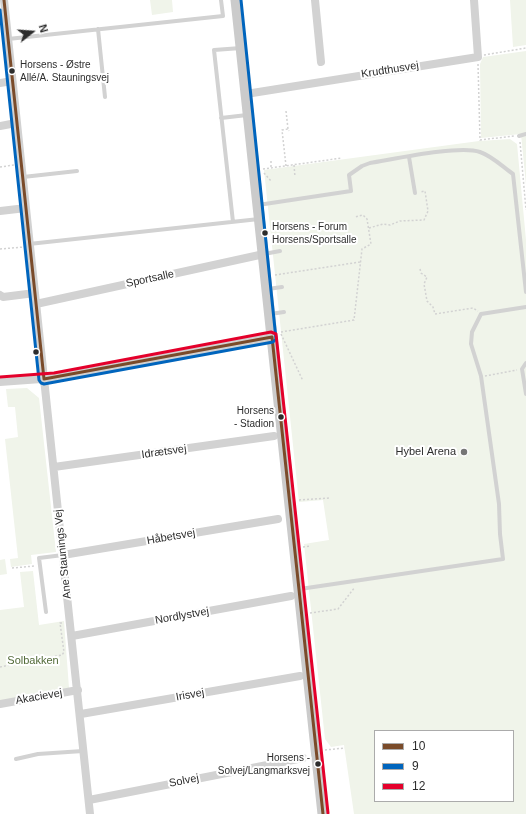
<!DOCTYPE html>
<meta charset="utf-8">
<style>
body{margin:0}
#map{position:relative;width:526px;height:814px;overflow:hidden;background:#fff;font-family:Arial,sans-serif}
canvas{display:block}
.legend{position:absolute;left:374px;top:730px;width:140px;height:72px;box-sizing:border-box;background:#fff;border:1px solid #ababab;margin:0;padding:5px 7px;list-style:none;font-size:12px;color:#2d2d2d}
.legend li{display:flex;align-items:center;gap:8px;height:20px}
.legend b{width:20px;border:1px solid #ababab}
.north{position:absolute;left:12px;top:12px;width:40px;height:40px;-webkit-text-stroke:3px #fff;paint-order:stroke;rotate:73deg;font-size:11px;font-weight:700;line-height:16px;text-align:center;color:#2d2d2d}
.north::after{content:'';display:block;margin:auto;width:14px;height:18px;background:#2d2d2d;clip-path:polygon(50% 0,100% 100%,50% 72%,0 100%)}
</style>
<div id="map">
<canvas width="526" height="814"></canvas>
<ul class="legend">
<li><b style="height:5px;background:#7a4b2a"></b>10</li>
<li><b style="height:5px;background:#0065bd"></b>9</li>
<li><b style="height:5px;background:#e4002b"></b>12</li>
</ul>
<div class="north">N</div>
</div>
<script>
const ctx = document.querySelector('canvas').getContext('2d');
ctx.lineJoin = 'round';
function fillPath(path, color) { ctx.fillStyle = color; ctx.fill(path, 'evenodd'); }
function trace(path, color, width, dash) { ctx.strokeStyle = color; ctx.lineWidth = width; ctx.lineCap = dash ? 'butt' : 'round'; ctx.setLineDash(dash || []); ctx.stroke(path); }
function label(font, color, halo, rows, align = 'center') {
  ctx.font = font + ' Arial,sans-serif'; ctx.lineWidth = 4; ctx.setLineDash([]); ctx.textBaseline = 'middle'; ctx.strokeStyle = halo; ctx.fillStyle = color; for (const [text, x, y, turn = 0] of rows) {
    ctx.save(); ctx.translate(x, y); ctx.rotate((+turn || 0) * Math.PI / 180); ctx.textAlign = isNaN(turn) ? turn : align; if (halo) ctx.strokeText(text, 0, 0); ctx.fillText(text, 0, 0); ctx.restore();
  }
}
const green = new Path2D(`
 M150 0H172L173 12 152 15Z
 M510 0H526V45L513 47Z
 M526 51V185L521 134 481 138 480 64 483 57Z
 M510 139 517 144 526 240V814H354L344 745 331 747 325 739 304 544 329 540 323 500 299 502 264 170 479 141ZM375 731H513V801H375Z
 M27 388 39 398 56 552 31 555 32 564 11 567 10 559 18 558 5 439 18 437 15 407H8L6 389Z
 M5 559 7 574 0 575V560Z
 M33 571 39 625 64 621 69 688 0 701V610L24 607 20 572Z`);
const path = new Path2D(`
 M484 55 526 48
 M478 64 480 140 514 136
 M286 111 288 129
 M520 142 526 210
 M271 161V167
 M294 165 295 177
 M286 166 282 130 288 129 289 131
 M0 167 14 165
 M263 169 342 158
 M264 173 271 181
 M369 228 383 224 390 225 400 221 424 220 428 211 425 191 420 192
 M0 249 24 247
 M420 269 421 273 427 277 424 284 427 301 433 307 435 314 473 308 478 311
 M275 275 360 262
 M281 332 354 320 362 249 371 244 367 219 363 215 355 217
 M281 334 303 381
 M485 376 517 370
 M299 500 329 498
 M303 547 311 546
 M12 568 35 566
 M310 613 338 609 355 587
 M0 667 62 655 64 652 60 623H62
 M325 750 345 748`);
const service = new Path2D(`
 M98 29 105 97
 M8 39 223 16 221 0
 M221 118 247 115
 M519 136 526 134
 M409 157 415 193
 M23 177 77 171
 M258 205 351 191 349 175 362 166 370 163C395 159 459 145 480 152 492 156 503 167 513 174L526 292
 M233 222 214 50 241 48
 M29 244 259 219
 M264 254 280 251
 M268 289 282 287
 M270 314 284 312
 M526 363 522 369 526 394
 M300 589 503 559 500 534 499 504 481 376 471 344 472 332 481 314 526 307
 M46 612 39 558 63 555
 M16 759 38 754 83 751`);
const minor = new Path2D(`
 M4 0 90 814
 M315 0 321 62
 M0 83 12 81
 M246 94 478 57 474 0
 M0 126 16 123
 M0 211 26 208
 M0 295 3 297 35 293
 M36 304 264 254
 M0 382 55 378 272 337
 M54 467 274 436
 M63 555 278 519
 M72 636 291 596
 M0 704 78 690
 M81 714 300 676
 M89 800 303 758`);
const secondary = new Path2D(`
 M236 0 323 814`);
const bus1 = new Path2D(`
 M4 0 44 379 272 337 323 814`);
const bus2 = new Path2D(`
 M0 10 39 380 41 383 44 384 273 342 276 339 241 0`);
const bus3 = new Path2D(`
 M0 377 54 373 271 332 276 334 328 813`);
const markers = [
 [12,71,3.5,"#2d2d2d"],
 [265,233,3.5,"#2d2d2d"],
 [36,352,3.5,"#2d2d2d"],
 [281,417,3.5,"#2d2d2d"],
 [464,452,4,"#767676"],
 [318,764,3.5,"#2d2d2d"]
];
const busNames = [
 ["Horsens - Østre",20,65],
 ["Allé/A. Stauningsvej",20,78],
 ["Horsens - Forum",272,227],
 ["Horsens/Sportsalle",272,240],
 ["Horsens",274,411,"right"],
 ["- Stadion",274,424,"right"],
 ["Horsens -",310,758,"right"],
 ["Solvej/Langmarksvej",310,771,"right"]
];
const streetNames = [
 ["Krudthusvej",390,70,-9],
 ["Sportsalle",150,279,-12],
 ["Idrætsvej",164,452,-8],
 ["Håbetsvej",171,537,-10],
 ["Ane Staunings Vej",63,554,-96],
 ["Nordlystvej",182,616,-10],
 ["Irisvej",190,695,-10],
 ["Akacievej",39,697,-10],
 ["Solvej",184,781,-11]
];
const poiNames = [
 ["Hybel Arena",456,452]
];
const parkNames = [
 ["Solbakken",33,661]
];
fillPath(green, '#f0f4ea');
trace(path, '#d2d2d2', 1.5, [2, 2]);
trace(service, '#d2d2d2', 4);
trace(minor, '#d2d2d2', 8);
trace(secondary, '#cbcbcb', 11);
trace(bus1, '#7a4b2a', 3);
trace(bus2, '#0065bd', 3);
trace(bus3, '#e4002b', 3);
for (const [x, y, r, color] of markers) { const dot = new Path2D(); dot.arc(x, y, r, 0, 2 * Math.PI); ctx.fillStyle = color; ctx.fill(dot); trace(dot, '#fff', 1.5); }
label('10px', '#2d2d2d', '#fff', busNames, 'left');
label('11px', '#2d2d2d', '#fff', streetNames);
label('11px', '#2d2d2d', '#fff', poiNames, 'right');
label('11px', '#526a38', '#fff', parkNames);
</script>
